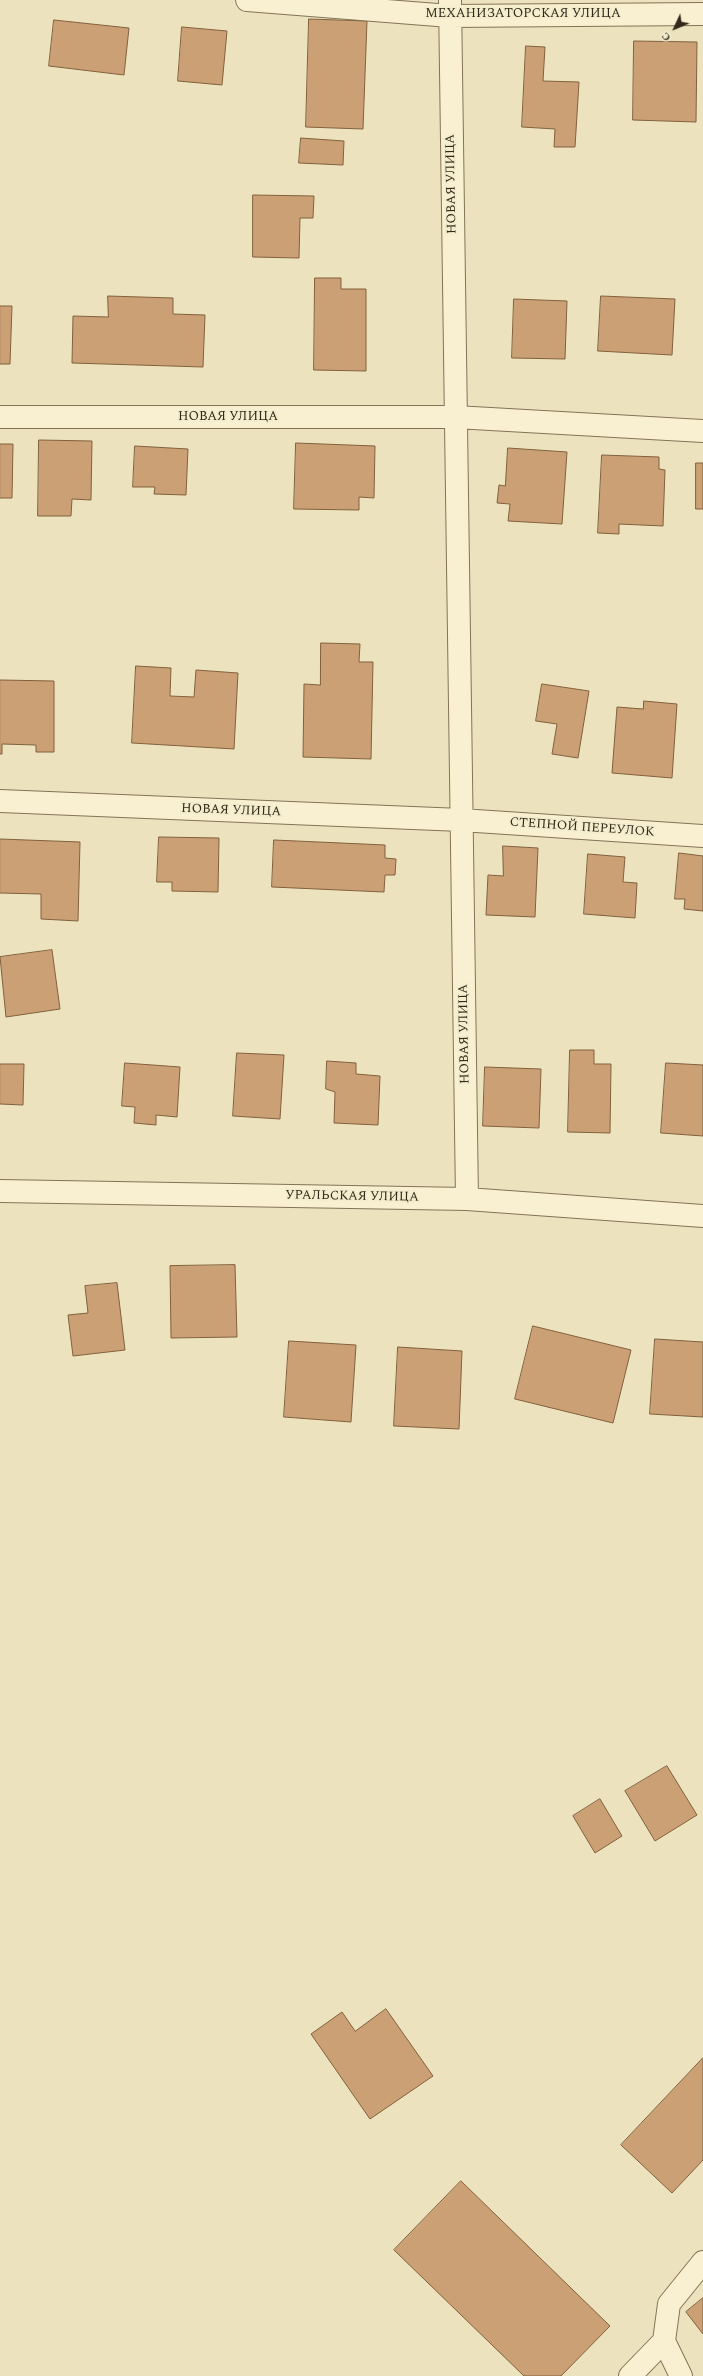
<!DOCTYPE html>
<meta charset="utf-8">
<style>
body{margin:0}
#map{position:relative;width:703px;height:2376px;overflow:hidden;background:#ece3be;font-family:Spectral,serif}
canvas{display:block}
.north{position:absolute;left:655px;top:8px;width:40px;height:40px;-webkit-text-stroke:3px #f4edcd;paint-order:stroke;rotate:226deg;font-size:11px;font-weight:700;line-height:16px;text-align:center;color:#33291b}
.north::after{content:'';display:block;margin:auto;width:14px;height:18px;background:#33291b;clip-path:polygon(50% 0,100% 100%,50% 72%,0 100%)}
</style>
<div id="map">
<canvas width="703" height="2376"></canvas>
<div class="north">С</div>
</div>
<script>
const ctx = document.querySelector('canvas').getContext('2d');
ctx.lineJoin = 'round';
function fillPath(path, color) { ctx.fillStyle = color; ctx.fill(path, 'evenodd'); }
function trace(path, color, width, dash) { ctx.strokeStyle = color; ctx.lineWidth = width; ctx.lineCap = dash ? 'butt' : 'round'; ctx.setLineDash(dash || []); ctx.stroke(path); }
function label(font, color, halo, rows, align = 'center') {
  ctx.font = font + ' Spectral,serif'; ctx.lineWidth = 4; ctx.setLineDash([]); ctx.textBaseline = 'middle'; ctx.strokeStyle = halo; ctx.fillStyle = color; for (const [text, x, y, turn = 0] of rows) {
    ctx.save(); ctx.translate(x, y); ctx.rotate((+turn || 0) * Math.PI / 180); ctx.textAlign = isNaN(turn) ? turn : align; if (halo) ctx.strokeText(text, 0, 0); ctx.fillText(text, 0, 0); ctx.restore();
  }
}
const building = new Path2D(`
 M309 19 367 21 363 129 306 127Z
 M54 20 129 28 124 75 49 66Z
 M182 27 227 31 222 85 178 81Z
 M634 41 697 42 696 122 633 120Z
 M526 46 545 47 543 81 579 82 575 147H554L555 129 522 127Z
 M301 138 344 141 343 165 299 163Z
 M253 195 314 196 313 218H300L299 258 253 257Z
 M315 278H341V289H366V371L314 370Z
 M108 296 173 298V314L205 315 203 367 72 363 73 316 108 317Z
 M601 296 675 299 672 355 598 351Z
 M514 299 567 301 565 359 512 358Z
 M0 306H12L10 364H0Z
 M39 440 92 441 91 500 72 499 71 516H38Z
 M296 443 375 446 374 498 359 497V510L294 509Z
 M0 444H13L12 498H0Z
 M135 446 188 449 186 495 154 494 155 487H133Z
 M508 448 567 452 562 524 508 521 510 504 497 503 499 485 505 486Z
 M602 455 659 457V469L665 470 663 526 619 524V534L598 533Z
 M696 463H703V509H696Z
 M321 643 360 644 359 662H373L371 759 303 757 304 684 320 685Z
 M136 666 171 668 170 696 194 697 196 670 238 673 234 749 132 743Z
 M0 680 54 681V752H36V745L2 744V754H0Z
 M542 684 589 691 578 758 552 754 557 724 536 721Z
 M644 701 677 704 672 778 612 773 617 707 643 709Z
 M159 837 219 838 218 892 172 891V882H157Z
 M0 839 80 842 78 921 41 919V894L0 893Z
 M274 840 385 845V858L396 859 395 875H385L384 892 272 887Z
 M503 846 538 848 535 917 486 915 488 875 503 876Z
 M679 853 703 856V911L684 909 685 899H675Z
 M588 854 625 857 623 882 637 883 635 918 584 914Z
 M52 950 60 1009 6 1017 0 957Z
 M570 1050H594V1064H611L610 1133 568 1132Z
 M237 1053 284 1055 280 1119 233 1116Z
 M327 1061 356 1063V1074L380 1076 378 1125 334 1123 335 1092 326 1089Z
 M125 1063 180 1067 177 1117 156 1115V1125L134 1123 135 1107 122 1106Z
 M666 1063 703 1065V1136L661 1133Z
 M0 1064H24L23 1105 0 1104Z
 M485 1067 541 1069 539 1128 483 1126Z
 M235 1265 237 1337 171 1338 170 1266Z
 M117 1283 125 1350 73 1356 68 1315 88 1313 85 1286Z
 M533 1326 631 1350 613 1423 515 1399Z
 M655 1339 703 1342V1417L650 1414Z
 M289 1341 356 1345 351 1422 284 1417Z
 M398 1347 462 1351 459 1429 394 1426Z
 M667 1766 697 1815 655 1841 625 1791Z
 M600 1799 622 1836 595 1853 573 1816Z
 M386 2009 433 2076 370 2119 311 2034 342 2012 355 2031Z
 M703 2058V2160L672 2193 621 2145Z
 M461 2181 610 2326 561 2376H524L394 2250Z
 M703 2298V2334L686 2312Z`);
const minor = new Path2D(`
 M247 0 450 16 703 14
 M450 0 467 1199
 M0 417H455L703 431
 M0 801 461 820 703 836
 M0 1191 467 1199 703 1216
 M630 2376 664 2341
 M681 2376 664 2341 669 2304 703 2262`);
const streetNames = [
 ["МЕХАНИЗАТОРСКАЯ УЛИЦА",523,14],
 ["НОВАЯ УЛИЦА",452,184,-91],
 ["НОВАЯ УЛИЦА",228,417],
 ["НОВАЯ УЛИЦА",231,811,2],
 ["СТЕПНОЙ ПЕРЕУЛОК",582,828,4],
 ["НОВАЯ УЛИЦА",465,1034,-91],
 ["УРАЛЬСКАЯ УЛИЦА",352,1197,1]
];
fillPath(building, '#caa074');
trace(building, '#82603d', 1);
trace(minor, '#847357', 24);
trace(minor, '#f8f0d0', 22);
label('13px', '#33291b', '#f4edcd', streetNames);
</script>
